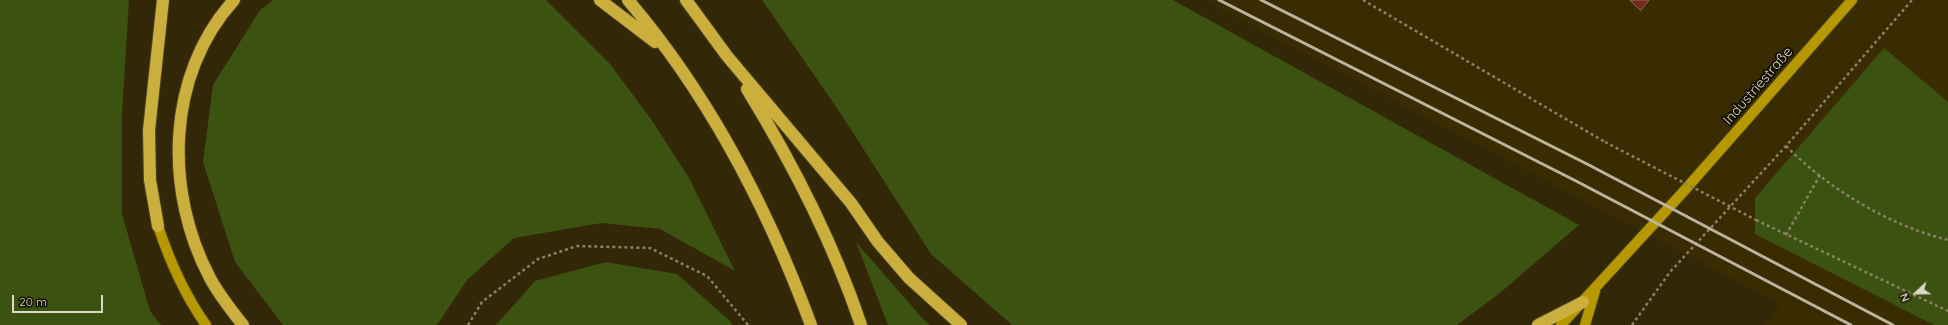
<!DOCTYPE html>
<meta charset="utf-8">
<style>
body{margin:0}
#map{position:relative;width:1948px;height:325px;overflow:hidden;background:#322706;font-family:Quicksand,sans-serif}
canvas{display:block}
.north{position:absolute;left:1896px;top:273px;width:40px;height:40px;-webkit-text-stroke:3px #151004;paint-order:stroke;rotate:248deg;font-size:11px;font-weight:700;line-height:16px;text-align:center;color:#dfd8c6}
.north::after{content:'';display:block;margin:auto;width:14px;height:18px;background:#dfd8c6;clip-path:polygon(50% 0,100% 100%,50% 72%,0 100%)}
.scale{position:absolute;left:12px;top:295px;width:91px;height:18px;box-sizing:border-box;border:2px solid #dfd8c6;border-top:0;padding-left:5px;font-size:12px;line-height:14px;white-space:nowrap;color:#dfd8c6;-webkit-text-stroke:3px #151004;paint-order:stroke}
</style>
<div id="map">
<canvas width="1948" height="325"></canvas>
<div class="north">N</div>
<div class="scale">20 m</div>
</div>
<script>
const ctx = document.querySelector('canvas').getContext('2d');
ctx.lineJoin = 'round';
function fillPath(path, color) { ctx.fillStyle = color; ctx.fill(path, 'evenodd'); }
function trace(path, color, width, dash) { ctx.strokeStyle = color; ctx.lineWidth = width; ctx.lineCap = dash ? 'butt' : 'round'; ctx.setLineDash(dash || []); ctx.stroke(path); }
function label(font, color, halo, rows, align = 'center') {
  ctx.font = font + ' Quicksand,sans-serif'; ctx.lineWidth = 4; ctx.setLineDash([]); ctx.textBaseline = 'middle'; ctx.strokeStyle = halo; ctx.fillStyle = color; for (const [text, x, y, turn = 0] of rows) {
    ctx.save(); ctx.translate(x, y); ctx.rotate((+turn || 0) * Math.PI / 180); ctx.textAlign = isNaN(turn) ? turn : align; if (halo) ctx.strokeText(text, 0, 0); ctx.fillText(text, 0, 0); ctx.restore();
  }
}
const built = new Path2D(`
 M1203 0H1948V325H1764L1780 304Z`);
const green = new Path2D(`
 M0 0H129L122 115V214L150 311 161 325H0Z
 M273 0H546L610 64 651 119 689 178 735 271 660 229 602 223 514 238 467 280 437 325H283L235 262 203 162 213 85 260 10Z
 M762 0H1173L1579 225 1500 293 1457 325H1012L931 254 837 108Z
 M1884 48 1948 102V325H1934L1755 234V198Z
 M856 242 924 320 930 325H888Z
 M606 262 677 274 730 321 732 325H496L535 281Z`);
const building = new Path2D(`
 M1630 0H1649L1641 10Z`);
const path = new Path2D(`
 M1363 0 1605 142
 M1786 146C1829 189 1888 225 1948 240
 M1756 220 1948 311
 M1786 235 1820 175
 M468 325 482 302 538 259 577 246 650 248 707 276 748 325
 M1632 325 1670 272 1786 146 1912 0`);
const major = new Path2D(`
 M158 226C170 262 184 294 206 325
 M1561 325 1684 191 1852 0
 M1585 325 1595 291`);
const highway = new Path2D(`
 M234 0C166 75 164 191 210 278 219 295 231 310 243 325
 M600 0 655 42
 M628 0C709 95 768 209 811 325
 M686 0 727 56 851 203 878 242 909 278 961 325
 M747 89C793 164 833 242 861 325
 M158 226 150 180 149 130 163 0
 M1538 325 1583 302`);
const rail = new Path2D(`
 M1219 0 1576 181 1851 325
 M1261 0 1589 165 1893 325`);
const pathBridge = new Path2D(`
 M1605 142 1756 220`);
const streetNames = [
 ["Industriestraße",1758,86,-49]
];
fillPath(built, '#3a2c02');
fillPath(green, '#3c5211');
fillPath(building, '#712919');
trace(building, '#936e65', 1);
trace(major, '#4e4325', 12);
trace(highway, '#4e4325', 14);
trace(path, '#898067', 2.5, [3, 3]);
trace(major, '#b69800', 10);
trace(highway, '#cbaf3d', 12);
trace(rail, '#bcb49f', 3);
trace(pathBridge, '#898067', 2.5, [3, 3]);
label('14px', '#dfd8c6', '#151004', streetNames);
</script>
